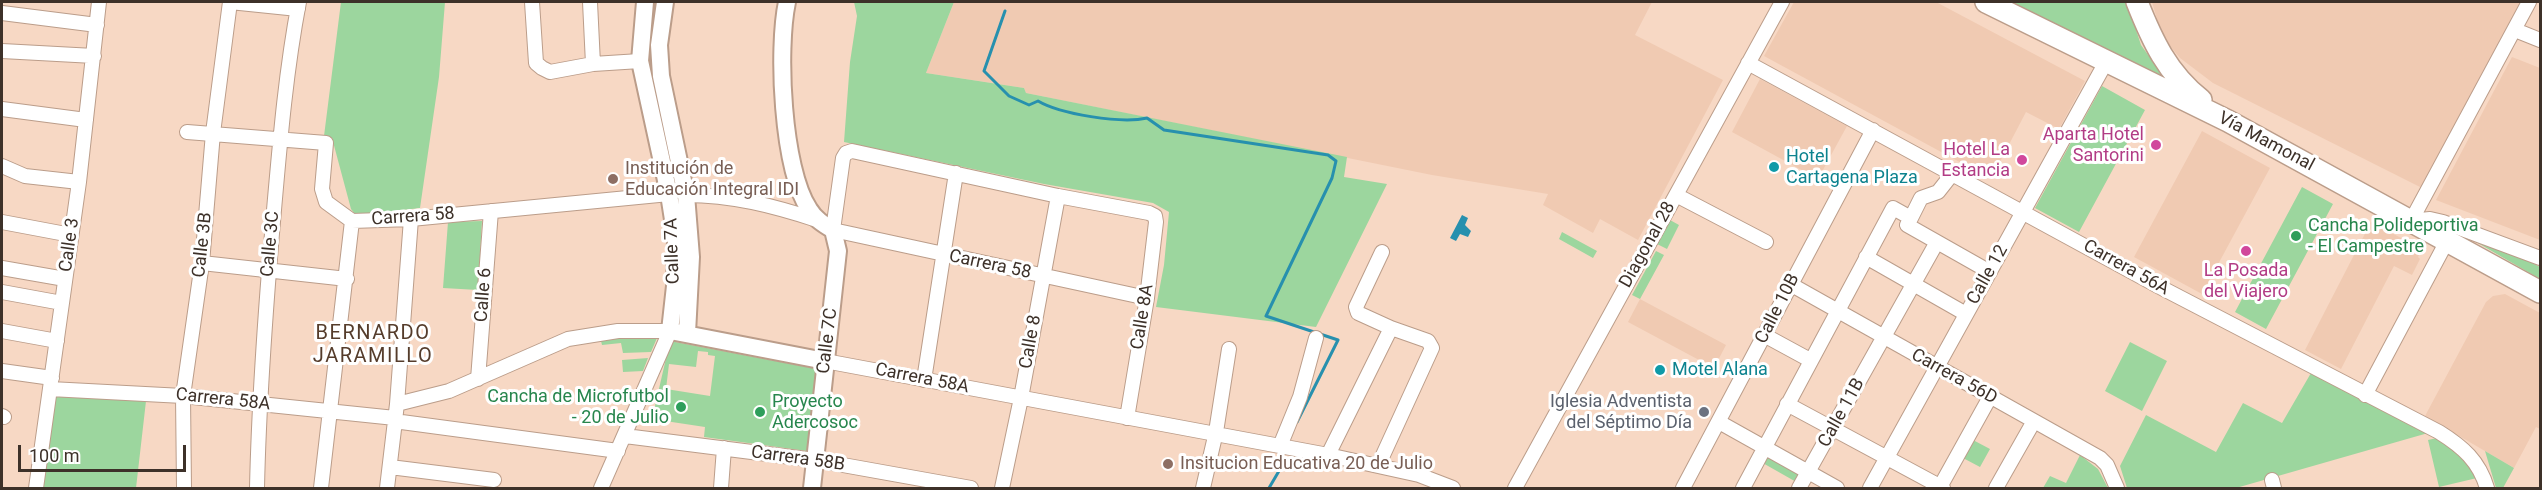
<!DOCTYPE html>
<meta charset="utf-8">
<style>
body{margin:0}
#map{position:relative;width:2542px;height:490px;overflow:hidden;background:#f7d8c4;font-family:Roboto,sans-serif}
canvas{display:block}
.frame{position:absolute;inset:0;border:3px solid #3d3129;pointer-events:none}
.scale{position:absolute;left:18px;top:445px;width:168px;height:27px;box-sizing:border-box;border:3px solid #3d3129;border-top:0;padding-left:8px;font-size:18px;line-height:21px;white-space:nowrap;color:#3d3129;-webkit-text-stroke:4px #fff;paint-order:stroke}
</style>
<div id="map">
<canvas width="2542" height="490"></canvas>
<div class="frame"></div>
<div class="scale">100 m</div>
</div>
<script>
const ctx = document.querySelector('canvas').getContext('2d');
ctx.lineJoin = 'round';
function fillPath(path, color) { ctx.fillStyle = color; ctx.fill(path, 'evenodd'); }
function trace(path, color, width, dash) { ctx.strokeStyle = color; ctx.lineWidth = width; ctx.lineCap = dash ? 'butt' : 'round'; ctx.setLineDash(dash || []); ctx.stroke(path); }
function label(font, color, halo, rows, align = 'center') {
  ctx.font = font + ' Roboto,sans-serif'; ctx.lineWidth = 6; ctx.setLineDash([]); ctx.textBaseline = 'middle'; ctx.strokeStyle = halo; ctx.fillStyle = color; for (const [text, x, y, turn = 0] of rows) {
    ctx.save(); ctx.translate(x, y); ctx.rotate((+turn || 0) * Math.PI / 180); ctx.textAlign = isNaN(turn) ? turn : align; if (halo) ctx.strokeText(text, 0, 0); ctx.fillText(text, 0, 0); ctx.restore();
  }
}
const built = new Path2D(`
 M954 2H1652L1635 35 1723 80 1638 240 1600 219 1593 233 1543 205 1548 194 1432 175 1026 93 1024 88 926 73Z
 M1794 2H1936L2085 81 2059 129 2026 112 1991 179 1764 56Z
 M2152 2H2524L2424 189 2213 83 2180 58 2169 45 2159 26Z
 M2512 57 2540 68V240L2436 200Z
 M1760 79 1847 126 1818 179 1732 132Z
 M2202 131 2270 168 2202 294 2134 257Z
 M2371 222 2422 249 2418 257 2420 259 2412 275 2394 266 2341 369 2305 350Z
 M2505 294 2540 313V429L2536 427 2514 468 2425 416 2486 302 2493 296Z
 M1640 299 1726 345 1714 368 1628 322Z`);
const green = new Path2D(`
 M341 2H445L439 77 420 208 362 215 355 214 351 209 332 138 324 136Z
 M854 2H954L926 73 1024 88 1026 93 1347 157 1344 177 1387 184 1316 327 1156 307 1164 265 1169 212 1153 203 1044 184 844 142 850 62 857 16Z
 M2012 2H2127L2141 45 2166 80Z
 M2102 86 2145 110 2079 232 2035 208Z
 M2302 187 2333 204 2266 329 2235 312Z
 M1670 220 1679 225 1667 249 1657 244Z
 M482 221 478 290 443 288 448 222Z
 M1562 232 1597 251 1593 258 1559 239Z
 M2464 235 2517 255 2540 267V279Z
 M1656 251 1664 255 1640 299 1632 295Z
 M616 336 657 338 651 352 623 353 621 343 602 345 600 337Z
 M670 341 817 369 807 451 704 437 705 427 652 419ZM698 351 708 352V355L715 356 710 396 666 389 669 364 696 367Z
 M2130 342 2167 361 2142 411 2105 391Z
 M648 358 643 371 623 372 622 360Z
 M2311 373 2428 433 2236 488H2127L2120 466 2146 415 2216 452 2243 403 2282 423Z
 M54 395 146 401 136 488H43Z
 M2437 438 2469 461 2477 478 2439 487 2428 440Z
 M1973 440 1990 449 1980 467 1963 458Z
 M2485 451 2514 468 2503 488H2496Z
 M1766 452 1798 474V483L1761 462Z
 M2080 455 2098 469 2108 488H2043L2050 476 2066 483Z`);
const water = new Path2D(`
 M1462 215 1468 218 1465 225 1471 231 1468 237 1460 234 1456 241 1450 238Z`);
const stream = new Path2D(`
 M1005 11 984 71 1009 96 1029 105 1038 101C1060 114 1121 124 1147 118L1164 130 1328 155 1336 161 1332 178 1266 316 1338 340 1297 422
 M1269 488 1286 459`);
const minor = new Path2D(`
 M230 2 298 9
 M532 2 536 63 542 68 550 72 593 64 640 61
 M590 2 593 64
 M2 13 97 25
 M2515 30 2540 40
 M2 51 94 56
 M1748 63 2158 286 2439 432C2463 447 2479 461 2487 488
 M2 109 86 120
 M187 132 326 143 322 189 326 202 352 221 411 219 669 194
 M2 166 25 176 79 182
 M686 195C732 195 774 206 817 220
 M1676 195 1766 242
 M1911 218 1921 198 1938 192 1953 173
 M2411 221 2529 2
 M2411 221 2430 219 2443 222 2540 258
 M2 222 71 235
 M1382 252 1356 307 1358 313 1391 328
 M1866 257 1966 314
 M202 263 347 279
 M2 268 65 279
 M1790 284 2100 458 2107 465 2117 488
 M2 292 62 303
 M2 331 57 341
 M1764 335 1810 360
 M825 361 1328 455 1419 475 1453 488
 M2 371 52 378
 M478 379 491 211
 M924 380 956 173
 M50 389 183 396 395 418
 M2365 395 2447 241
 M397 404 449 391 568 339 618 331H670L601 488
 M1787 404 1943 488
 M2 416 4 417
 M1127 418 1147 298 1156 222 1155 216 1149 213 1058 196 852 151 846 153 843 158 833 230 1147 298
 M394 421 618 451
 M1719 422 1837 488
 M625 436 815 460 971 488
 M1280 446 1300 397 1316 338
 M1328 455 1391 328 1428 341 1432 348 1378 466
 M390 467 494 480
 M2272 480 2274 488
 M1940 487 1990 397
 M36 488 79 182 99 2
 M184 488 183 396 202 263 213 133 230 2
 M257 488C259 395 266 303 274 210 280 141 286 70 299 2
 M321 488 352 221
 M387 488 397 404 411 219
 M721 488 724 448
 M1002 488 1021 398 1058 196
 M1203 488 1216 432 1229 349
 M1515 488 1782 2
 M1683 488 1873 130
 M1743 488 1893 208 1911 218 1907 225 1990 272
 M1799 488 1937 242
 M1870 488 2106 62
 M1996 488 2034 421`);
const tertiary = new Path2D(`
 M645 2 640 61 669 194 676 239 675 286 670 331 825 361
 M665 2 659 45 661 76 686 195 691 257 687 333
 M787 2C777 49 782 168 809 209 815 219 823 224 833 230L838 251 812 488`);
const primary = new Path2D(`
 M1986 2 2228 121 2540 292
 M2137 2C2152 40 2167 73 2201 100`);
const markers = [
 [2156,145,6,"#d1479c"],
 [2022,160,6,"#d1479c"],
 [1774,167,6,"#0f9aa8"],
 [613,179,6,"#8d6e63"],
 [2296,236,6,"#2e9e5b"],
 [2246,251,6,"#d1479c"],
 [1660,370,6,"#0f9aa8"],
 [681,407,6,"#2e9e5b"],
 [760,412,6,"#2e9e5b"],
 [1704,412,6,"#6b7280"],
 [1168,464,6,"#8d6e63"]
];
const hotelNames = [
 ["Aparta Hotel",2144,135],
 ["Santorini",2144,156],
 ["Hotel La",2010,150],
 ["Estancia",2010,171],
 ["La Posada",2246,271,"center"],
 ["del Viajero",2246,292,"center"]
];
const streetNames = [
 ["Vía Mamonal",2266,142,28],
 ["Carrera 58",413,217,-4],
 ["Calle 3C",271,244,-85],
 ["Calle 3",70,245,-82],
 ["Calle 3B",203,245,-84],
 ["Diagonal 28",1648,245,-61],
 ["Calle 7A",673,251,-92],
 ["Carrera 58",990,265,12],
 ["Carrera 56A",2126,268,29],
 ["Calle 12",1988,275,-61],
 ["Calle 6",484,295,-86],
 ["Calle 10B",1778,309,-63],
 ["Calle 8A",1143,317,-81],
 ["Calle 7C",828,341,-83],
 ["Calle 8",1031,342,-80],
 ["Carrera 56D",1954,377,29],
 ["Carrera 58A",922,379,11],
 ["Carrera 58A",223,400,6],
 ["Calle 11B",1842,413,-61],
 ["Carrera 58B",798,459,8]
];
const cultureNames = [
 ["Hotel",1786,157],
 ["Cartagena Plaza",1786,178],
 ["Motel Alana",1672,370]
];
const educationNames = [
 ["Institución de",625,169],
 ["Educación Integral IDI",625,190],
 ["Insitucion Educativa 20 de Julio",1180,464]
];
const leisureNames = [
 ["Cancha Polideportiva",2308,226],
 ["- El Campestre",2308,247],
 ["Cancha de Microfutbol",669,397,"right"],
 ["- 20 de Julio",669,418,"right"],
 ["Proyecto",772,402],
 ["Adercosoc",772,423]
];
const worshipNames = [
 ["Iglesia Adventista",1692,402],
 ["del Séptimo Día",1692,423]
];
const neighbourhoodNames = [
 ["BERNARDO",373,334],
 ["JARAMILLO",373,357]
];
fillPath(built, '#f0cab2');
fillPath(green, '#9cd69e');
fillPath(water, '#2790ae');
trace(stream, '#2790ae', 3);
trace(minor, '#bb9d8a', 16);
trace(tertiary, '#bb9d8a', 20);
trace(primary, '#bb9d8a', 24);
trace(minor, '#fff', 14);
trace(tertiary, '#fff', 16);
trace(primary, '#fff', 21);
for (const [x, y, r, color] of markers) { const dot = new Path2D(); dot.arc(x, y, r, 0, 2 * Math.PI); ctx.fillStyle = color; ctx.fill(dot); trace(dot, '#fff', 2); }
label('18px', '#b23c85', '#fff', hotelNames, 'right');
label('18px', '#3d3129', '#fff', streetNames);
label('18px', '#0d838f', '#fff', cultureNames, 'left');
label('18px', '#785e54', '#fff', educationNames, 'left');
label('18px', '#27864d', '#fff', leisureNames, 'left');
label('18px', '#5b616d', '#fff', worshipNames, 'right');
ctx.letterSpacing = '1.5px';
label('20px', '#553c2b', '#fff', neighbourhoodNames);
ctx.letterSpacing = '0px';
</script>
